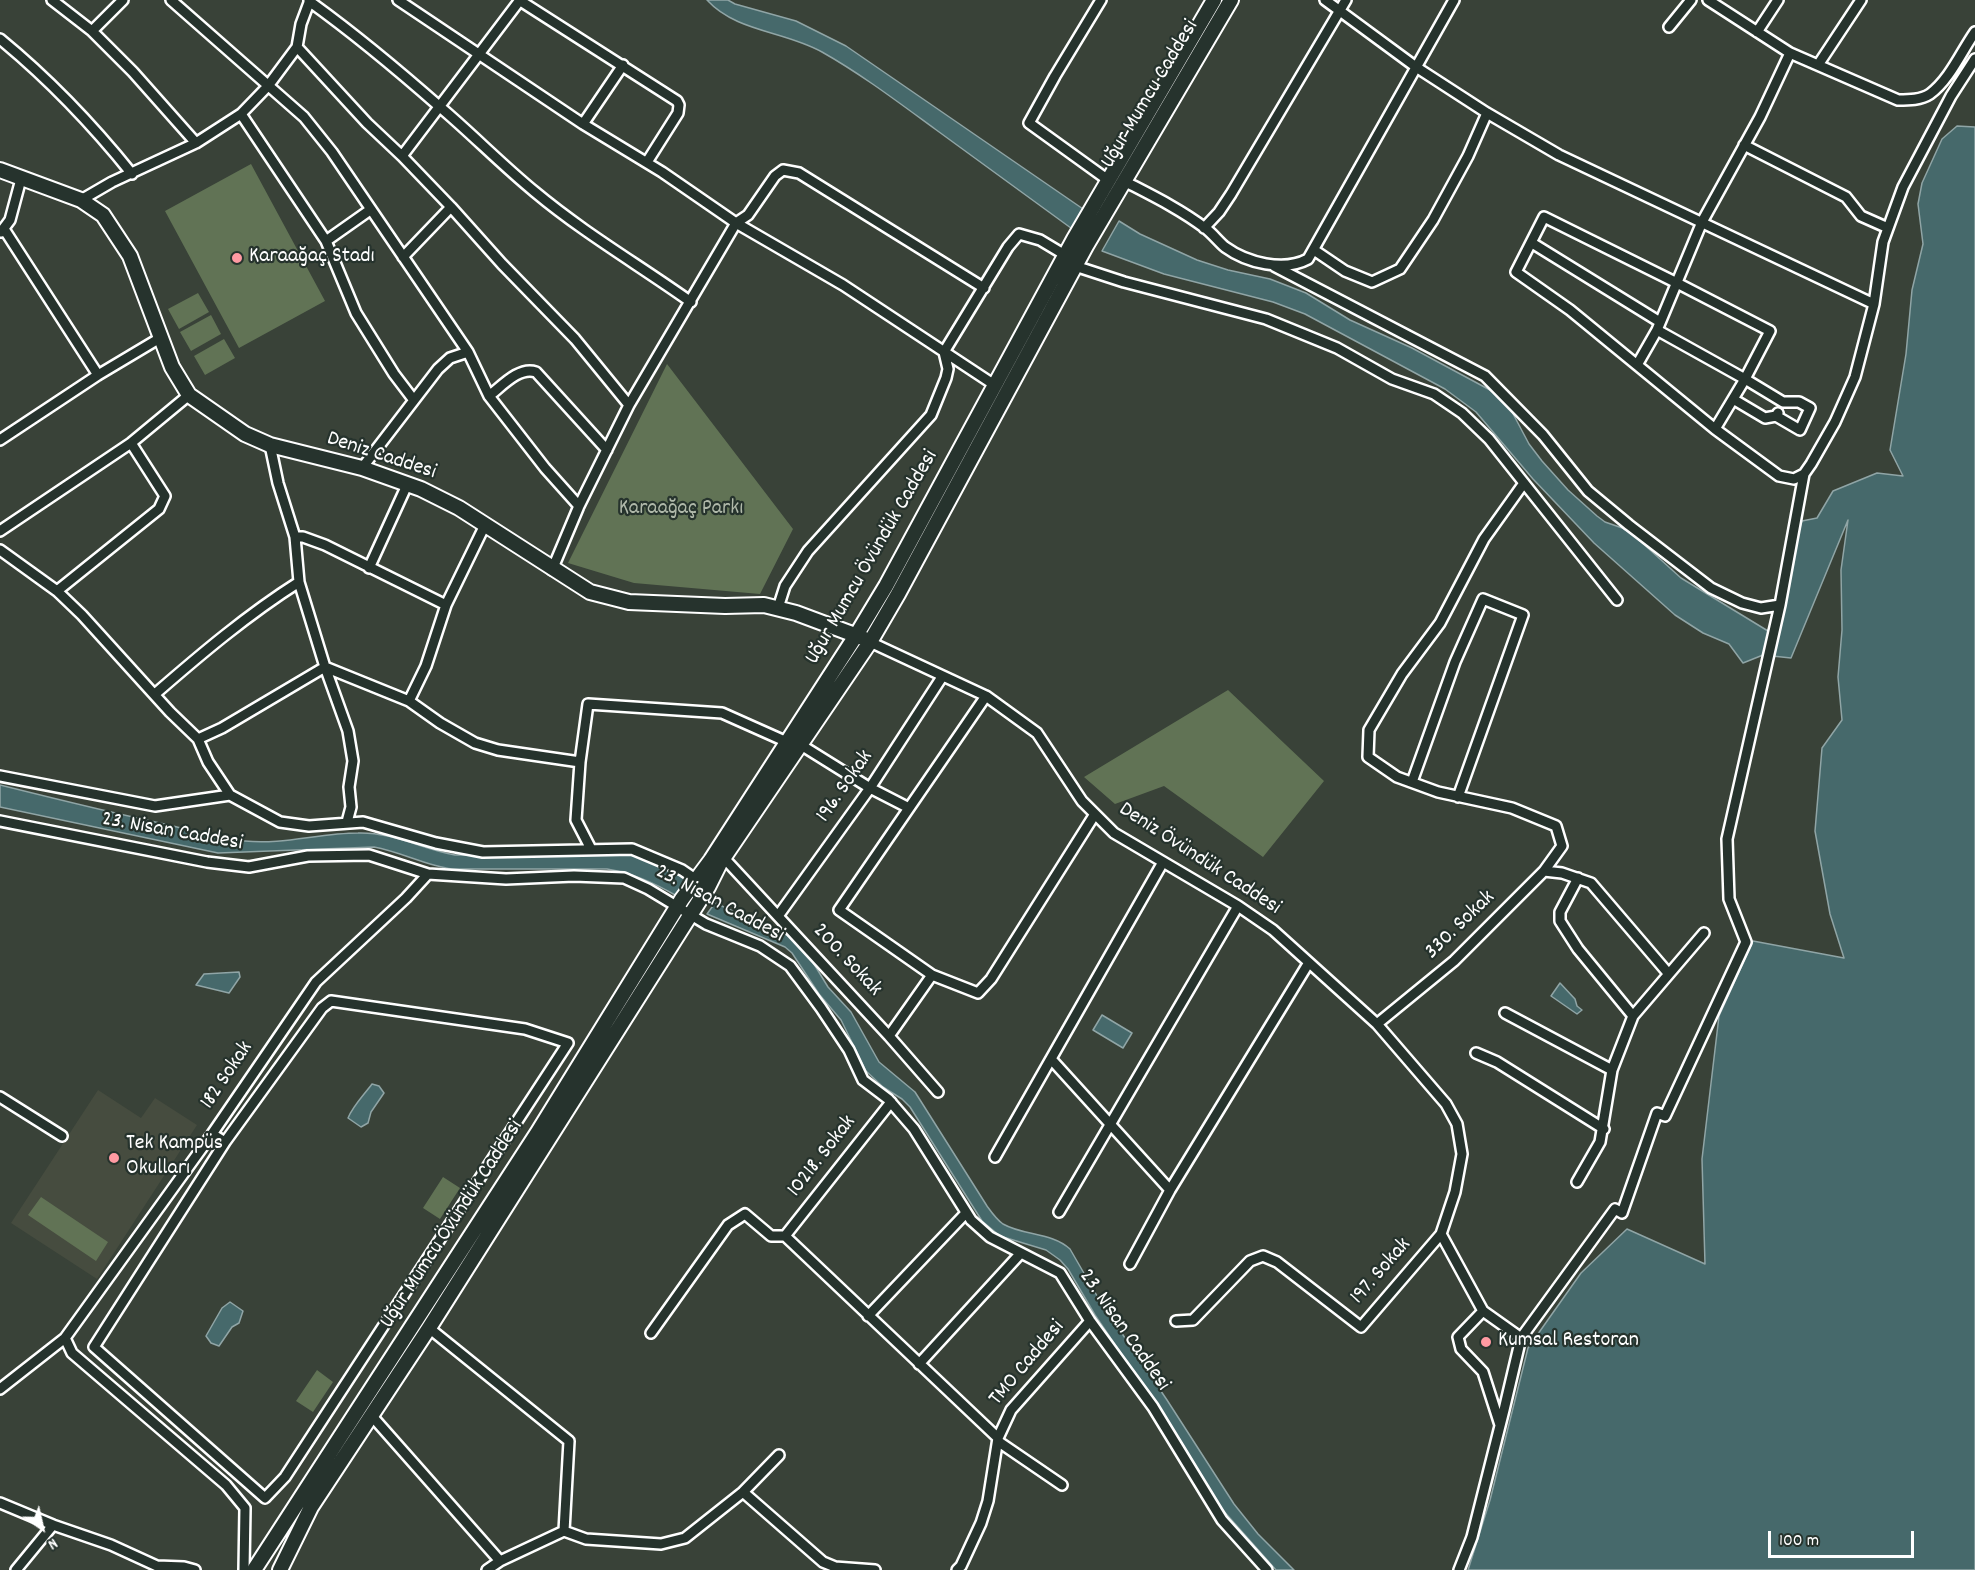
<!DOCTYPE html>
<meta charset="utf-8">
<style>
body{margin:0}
#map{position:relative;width:1975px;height:1570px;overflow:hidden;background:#394238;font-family:Dekko,sans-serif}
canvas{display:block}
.north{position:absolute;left:12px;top:1498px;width:60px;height:60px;-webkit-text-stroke:4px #26332d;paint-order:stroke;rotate:146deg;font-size:16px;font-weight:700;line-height:24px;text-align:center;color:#fff}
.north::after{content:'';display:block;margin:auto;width:21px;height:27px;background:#fff;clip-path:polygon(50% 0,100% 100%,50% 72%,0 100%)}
.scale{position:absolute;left:1768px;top:1531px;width:146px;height:27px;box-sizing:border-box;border:3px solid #fff;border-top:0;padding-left:8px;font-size:18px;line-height:21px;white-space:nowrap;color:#fff;-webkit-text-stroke:4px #26332d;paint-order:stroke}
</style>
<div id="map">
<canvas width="1975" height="1570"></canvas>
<div class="north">N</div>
<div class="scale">100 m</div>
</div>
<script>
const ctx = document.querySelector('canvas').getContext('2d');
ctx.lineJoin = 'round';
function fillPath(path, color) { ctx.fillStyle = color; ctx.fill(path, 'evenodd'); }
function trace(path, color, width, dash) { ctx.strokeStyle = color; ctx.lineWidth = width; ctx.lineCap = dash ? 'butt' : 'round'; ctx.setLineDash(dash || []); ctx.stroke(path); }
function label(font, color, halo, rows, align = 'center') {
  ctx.font = font + ' Dekko,sans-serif'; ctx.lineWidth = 4.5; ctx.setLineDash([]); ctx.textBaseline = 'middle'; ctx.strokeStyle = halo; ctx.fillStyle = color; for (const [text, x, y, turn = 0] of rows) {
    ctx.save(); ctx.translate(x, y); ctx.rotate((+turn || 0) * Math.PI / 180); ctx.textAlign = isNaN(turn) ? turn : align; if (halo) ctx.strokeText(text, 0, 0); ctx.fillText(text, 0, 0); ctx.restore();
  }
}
const built = new Path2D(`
 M98 1090 141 1118 155 1098 197 1125 97 1279 11 1223Z`);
const green = new Path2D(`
 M251 164 325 301 239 348 165 211Z
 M198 293 209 312 179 329 168 309Z
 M211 315 221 334 191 351 180 332Z
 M224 339 235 358 205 375 194 356Z
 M667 364 793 529 760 594 634 583 568 563Z
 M1228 690 1324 781 1263 857 1164 786 1115 804 1084 777Z
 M443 1177 460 1188 440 1219 423 1208Z
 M41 1197 108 1242 96 1261 28 1215Z
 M317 1370 333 1382 313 1412 296 1401Z`);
const water = new Path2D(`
 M707 0H728L735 4 796 21 846 46 1086 211 1075 231C1028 197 981 163 935 129 898 102 861 74 822 52 785 31 736 32 707 0Z
 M1957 126 1975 127V1570H1468L1490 1500 1528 1348 1581 1273 1627 1229 1705 1264 1702 1159 1719 1016 1753 941 1844 958 1830 914 1815 831 1822 748 1842 720 1838 677 1842 630 1841 570 1848 520 1791 658 1763 655 1743 663 1729 644 1703 633 1675 615 1594 543 1533 479 1476 412 1445 389 1305 314 1273 302 1164 274 1102 251 1119 221 1140 234 1197 260 1228 270 1270 279 1306 293 1350 320 1412 348 1490 390 1501 397 1510 408 1529 444 1542 461 1568 490 1597 516 1605 522 1628 530 1681 578 1768 631 1802 521 1817 518 1833 491 1877 473 1903 476 1890 450 1906 354 1912 290 1923 244 1918 204 1922 183 1942 139Z
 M0 785C56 799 112 813 169 825 194 831 219 838 245 841 282 845 320 833 358 833 393 832 422 849 455 855H629L645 858 689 879 677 896C654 883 633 873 607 869H452C425 865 401 852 374 847L218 853 0 807Z
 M715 903 791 937 806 951 828 987 851 1012 879 1062 915 1092 987 1206C992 1213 996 1219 1003 1224 1024 1236 1051 1232 1070 1249L1100 1301 1167 1400 1234 1504 1258 1534 1294 1570H1276L1221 1508 1183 1445 1095 1315 1068 1269 1060 1260 1046 1250 1000 1236 982 1221 910 1107 902 1099 883 1087 866 1071 841 1020 819 994 792 953 785 947 707 914Z
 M239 972 240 977 229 993 196 985 204 974Z
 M1560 983 1575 999 1577 1006 1582 1010 1577 1014 1551 996Z
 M1102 1015 1132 1033 1123 1048 1093 1030Z
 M372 1084 379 1086 384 1093 371 1112 368 1123 361 1127 348 1118C353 1106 363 1096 372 1084Z
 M230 1302 243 1311 239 1323 232 1327 219 1346 211 1343 206 1336 222 1308Z`);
const street = new Path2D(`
 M52 0 92 31 133 72 196 143
 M171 0 304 117 332 152 468 352 489 396 545 468 579 506
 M398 0 583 124 662 172 736 223 843 285 993 384
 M519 0 677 101 679 105 678 113 647 162
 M1101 0 1055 76 1029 123 1108 180
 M1325 0 1416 67 1487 113 1559 155 1874 304
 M1708 0 1790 53 1898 100C1909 100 1921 100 1930 94 1950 79 1961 52 1975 32
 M309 1C355 34 398 70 440 107 472 134 502 165 535 192 584 233 639 265 691 302
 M1669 27 1691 0
 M92 31 123 0
 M1757 32 1778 0
 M0 39C50 80 91 123 132 174
 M297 47 367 123 402 156 451 207 502 264 575 339 629 405
 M1818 65 1861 0
 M241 114 326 241 356 313 394 374 413 399
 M583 124 623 65
 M1744 145 1846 197 1861 216 1888 228
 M402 156 520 0
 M1124 181C1151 195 1180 209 1205 228 1212 233 1218 241 1225 247 1247 263 1284 272 1308 259L1454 0
 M81 200 112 182 196 143 241 114 268 86 297 47 301 24 310 0
 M1204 228 1219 212 1231 194 1346 0
 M4 229 98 375
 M1 232 10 220 21 179
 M326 241 370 210
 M1532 243 1660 322
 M1314 250 1345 271 1372 282 1400 269 1433 220 1468 156 1487 113
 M403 257 451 207
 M1075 266 1124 282 1266 319 1337 348 1392 379 1434 394 1462 413 1489 439 1617 600
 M1274 266 1485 376 1543 435 1588 491 1629 525 1711 588 1742 603 1761 608 1780 605
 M1657 330 1745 379 1783 402H1799L1810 408 1800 430 1776 416
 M1637 365 1657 330 1702 222 1760 117 1790 53
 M489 396C501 387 519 366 536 372L607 450
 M1733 399 1765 418 1776 416 1778 413
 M1715 429 1745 379 1770 331 1677 283 1544 217 1516 272 1570 310 1715 429 1779 476 1794 479 1804 474 1811 464 1835 422 1855 377 1874 304 1883 242 1903 187 1951 96 1975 59
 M0 440 98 375 160 338
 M270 445 278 483 295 537 299 582 325 667 348 731 353 761 349 787 351 807 347 822
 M362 468 438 369 450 358 468 352
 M0 531 131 443 189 395
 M295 537H303L325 545 446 605
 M0 550 57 591 82 615 170 712 198 739 208 762 230 795 280 822 309 826 363 822 436 843 483 852 632 849 682 870 701 883
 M369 568 407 485
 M552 570 579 506 629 405 736 223 748 215 775 176 783 170 799 173 984 288
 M57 591 159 509 165 496 131 443
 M778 608 785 586 808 551 931 415 946 378 948 369 944 352 1008 247 1019 234 1040 240 1065 255
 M870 642 986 696 1037 733 1082 801 1114 833 1238 906 1273 930 1377 1024 1446 1104 1457 1124 1462 1154 1455 1192 1441 1234 1361 1327 1277 1262 1263 1256 1250 1261 1193 1320 1176 1321
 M155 694C201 654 247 615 299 582
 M986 696 839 910 932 975 978 993 991 979 1095 814
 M409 701 426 666 446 605 485 525
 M198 739 222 728 325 667 409 701 440 723 475 743 498 750 580 762
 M801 745 870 788 909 808
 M0 776 155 806 230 795
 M1412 782 1455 662 1483 599 1523 615 1458 797
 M0 821 207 862 249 867 308 856 369 855 428 874 506 879 574 876 624 878 648 889 706 924 760 946 790 966 821 1008 849 1050 863 1080 888 1099 914 1129 971 1220 990 1237 1060 1273 1090 1321 1153 1407 1222 1520 1267 1570
 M591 849 576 820 580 762 588 704 722 713 787 742
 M724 858 889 1036 938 1092
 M1544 871 1562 873 1591 883 1668 973
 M1578 878 1560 912V921L1578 949 1633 1016
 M778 916 870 788 942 677
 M1505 1013 1612 1070
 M1377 1024 1454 961 1544 871 1562 846 1556 826 1512 808 1438 792 1397 777 1368 757 1369 730 1402 674 1440 623 1484 539 1524 483
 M889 1036 932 975
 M1476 1053 1497 1062 1604 1129
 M1051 1059 1170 1190
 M0 1097 62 1136
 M212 1134 225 1142 322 1008 331 1001 525 1029 568 1043 285 1477 265 1498 94 1347 225 1142
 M995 1157 1163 862
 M1577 1182 1600 1142 1612 1070 1633 1016 1704 933
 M1059 1212 1238 906
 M1441 1234 1483 1311 1521 1338
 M785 1236 891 1102
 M1130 1264 1170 1190 1308 964
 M1483 1311 1458 1337 1461 1349 1483 1372 1500 1425
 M868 1316 966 1213
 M429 1328 569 1441 564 1531
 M651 1333 728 1225 745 1214 771 1236H785L998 1438
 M65 1338 72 1353 226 1485 245 1508 244 1570
 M919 1364 1020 1254
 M0 1389 65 1338 212 1134 316 982 406 898 428 874
 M371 1415 500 1561 564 1531 586 1539 661 1544 685 1538 743 1492 779 1455
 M999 1442 1062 1485
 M743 1492 823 1562 835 1567 875 1570
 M0 1503 53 1525
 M157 1566 184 1567 195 1570
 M16 1570 53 1525 111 1545 157 1566 161 1570
 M487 1570 500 1561
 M957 1570 961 1566 981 1523 988 1501 998 1438 1011 1410 1090 1321
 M1459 1570 1472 1537 1504 1410 1521 1338 1615 1209 1622 1213 1657 1113 1665 1116 1746 942 1729 899 1727 839 1780 605 1804 474`);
const secondary = new Path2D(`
 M0 170 81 200 103 215 130 256 172 367 189 395 245 434 270 445 362 468 421 489 459 508 590 592 629 602 725 606 764 605 796 613 863 638
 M254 1570 538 1132 682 899 711 860 857 634 886 586 1074 239 1214 0
 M280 1570 311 1507 429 1328 708 887 720 863 870 642 898 594 1086 246 1231 0`);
const markers = [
 [237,258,6,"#ff9aa2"],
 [114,1158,6,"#ff9aa2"],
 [1486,1342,6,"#ff9aa2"]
];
const streetNames = [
 ["Uğur Mumcu Caddesi",1151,95,-59],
 ["Deniz Caddesi",381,457,18],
 ["Uğur Mumcu Övündük Caddesi",873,558,-60],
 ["196. Sokak",846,787,-55],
 ["23. Nisan Caddesi",172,833,10],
 ["Deniz Övündük Caddesi",1199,860,33],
 ["23. Nisan Caddesi",719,905,28],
 ["330. Sokak",1461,926,-44],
 ["200. Sokak",846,961,47],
 ["182 Sokak",228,1076,-56],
 ["10218. Sokak",823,1157,-52],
 ["Uğur Mumcu Övündük Caddesi",453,1225,-57],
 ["197. Sokak",1382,1272,-49],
 ["23. Nisan Caddesi",1123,1331,55],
 ["TMO Caddesi",1028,1364,-50]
];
const poiNames = [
 ["Karaağaç Stadı",249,258],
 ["Tek Kampüs",126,1145],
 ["Okulları",126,1170],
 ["Kumsal Restoran",1498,1342]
];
const parkNames = [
 ["Karaağaç Parkı",681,510]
];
fillPath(built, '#464c3f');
fillPath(green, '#617355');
fillPath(water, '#46696b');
trace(water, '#90a5a6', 1.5);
trace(street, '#fff', 14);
trace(secondary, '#fff', 18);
trace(street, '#26332d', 9);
trace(secondary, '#26332d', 14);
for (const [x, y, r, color] of markers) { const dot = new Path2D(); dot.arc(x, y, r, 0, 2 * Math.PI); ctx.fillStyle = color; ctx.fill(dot); trace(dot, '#26332d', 2); }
label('22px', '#fff', '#26332d', streetNames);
label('22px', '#fff', '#26332d', poiNames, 'left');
label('22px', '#b0b9aa', '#26332d', parkNames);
</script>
